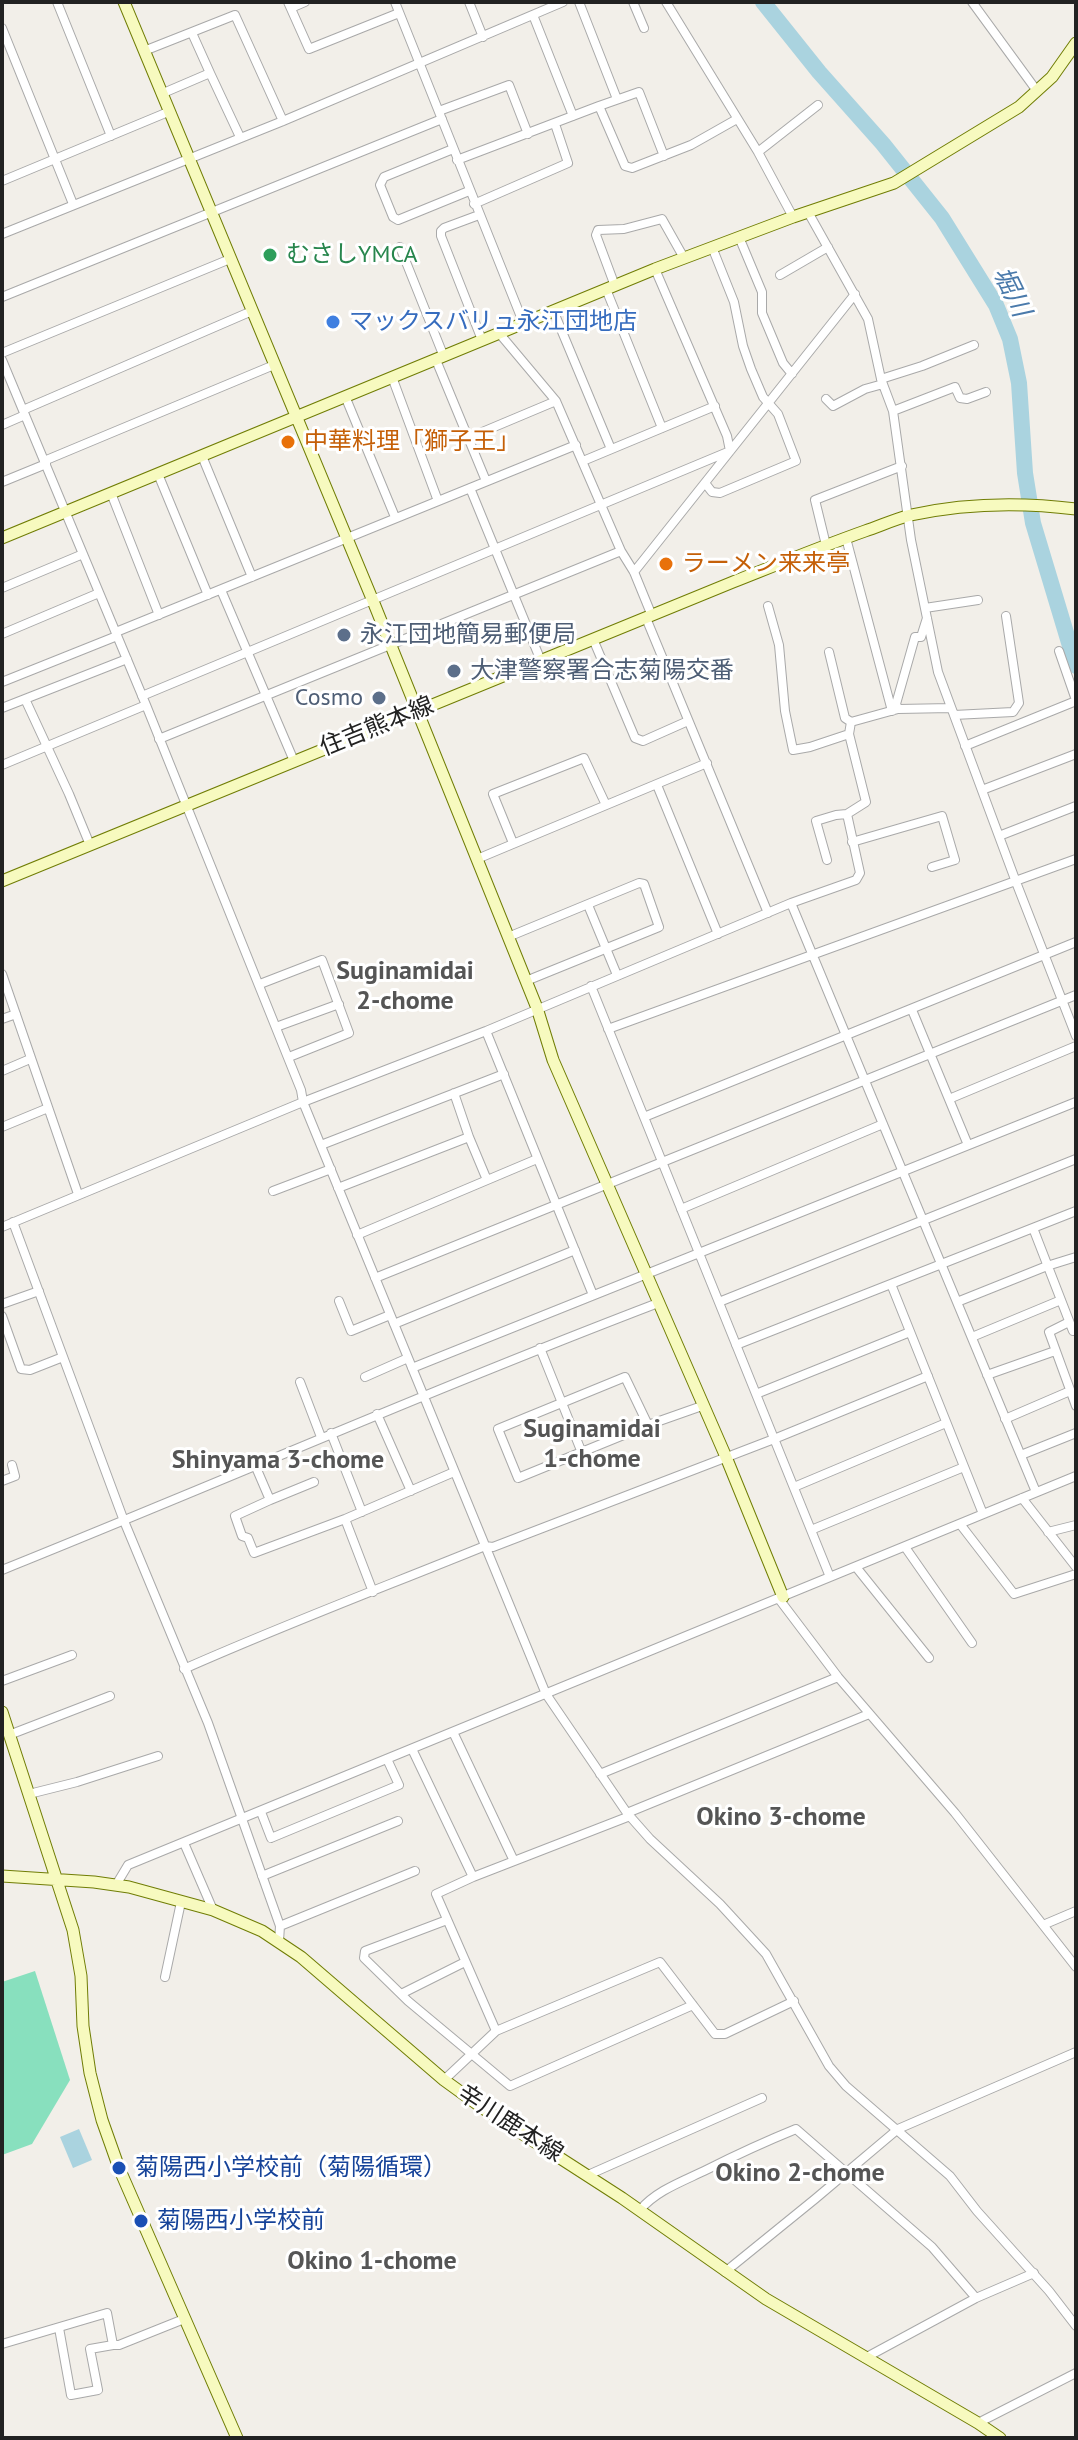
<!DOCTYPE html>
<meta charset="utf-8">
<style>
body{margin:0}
#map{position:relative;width:1078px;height:2440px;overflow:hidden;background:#f2efe9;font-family:"PT Sans",sans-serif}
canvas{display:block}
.frame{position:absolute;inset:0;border:4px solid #222;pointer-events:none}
</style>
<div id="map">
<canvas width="1078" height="2440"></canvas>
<div class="frame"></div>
</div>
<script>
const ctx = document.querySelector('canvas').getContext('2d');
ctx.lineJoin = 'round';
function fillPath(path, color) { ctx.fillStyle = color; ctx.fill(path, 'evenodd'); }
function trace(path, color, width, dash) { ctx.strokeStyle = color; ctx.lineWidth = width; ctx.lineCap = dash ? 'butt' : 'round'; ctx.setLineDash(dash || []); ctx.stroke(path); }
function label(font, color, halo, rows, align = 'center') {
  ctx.font = font + ' "PT Sans","Noto Sans JP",sans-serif'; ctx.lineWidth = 6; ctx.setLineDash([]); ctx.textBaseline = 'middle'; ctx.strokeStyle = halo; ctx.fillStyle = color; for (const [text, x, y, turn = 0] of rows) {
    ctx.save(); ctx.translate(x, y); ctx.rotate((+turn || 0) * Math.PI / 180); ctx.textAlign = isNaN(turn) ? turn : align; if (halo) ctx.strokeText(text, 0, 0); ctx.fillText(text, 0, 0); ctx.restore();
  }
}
const pitch = new Path2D(`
 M35 1971 70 2080 32 2144 2 2155V1982Z`);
const water = new Path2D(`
 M79 2129 92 2160 73 2168 60 2137Z`);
const river = new Path2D(`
 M763 2 819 72 883 144 942 218 996 305 1010 339 1019 383 1025 473 1033 523 1076 666`);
const street = new Path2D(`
 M57 2 111 136
 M288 2 309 49 399 13
 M395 2 523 322
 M469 2 483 37
 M579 2 617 99
 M633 2 644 28
 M666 2 758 152 793 217
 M972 2 1037 91
 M291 8 305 2
 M533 15 573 116
 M2 28 73 204
 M192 33 210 73
 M144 51 235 15 283 121
 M161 94 210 73 240 137
 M599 106 639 92 664 156
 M439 111 509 85 528 134
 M453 149 384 177 380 185 393 217 398 220 469 191
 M758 152 818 105
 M457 160 599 106 625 166 632 168 691 145 737 119
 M2 181 168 112
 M474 204 568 163 555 124
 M808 212 868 319 881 379 893 411 911 540 938 672 1016 882 1076 1036
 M479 215 444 228 441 231V236L482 340
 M2 234 283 121 563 2
 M739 237 762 292V313L783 363 792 374
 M400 247 444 357
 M655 269 727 436 730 451
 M780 275 828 247
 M615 286 596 235 598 230 624 229 662 219 684 258
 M606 289 662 428
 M2 297 442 119
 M553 310 611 449
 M499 333 556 401 621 551 634 572 652 616
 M2 353 230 259
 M2 360 146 705 301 1090 303 1102 546 1694 627 1813 650 1839 720 1904 766 1954 829 2066 846 2086 950 2176 977 2211 1049 2291 1076 2326
 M436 360 486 481
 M392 377 438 501
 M881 379 922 366 974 345
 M345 396 395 517
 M826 399 833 406 865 389 883 384
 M23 410 252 311
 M893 411 955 387 960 398 967 399 986 392
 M2 425 25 415
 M468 438 556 401
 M202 456 252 577
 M44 461 274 365
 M583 461 715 406
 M158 474 208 595
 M2 482 46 464
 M705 483 712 492 720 493 796 461 778 414 763 397 751 369 743 346 734 302 712 247
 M470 488 541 661
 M111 493 159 615
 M846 538 892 711
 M826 545 815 500 902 466
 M634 572 855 294
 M2 588 83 554
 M221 590 294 761
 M768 606 779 645 785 711 793 750 810 747 849 734
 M925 608 978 600
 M646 618 768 913
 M116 632 576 445
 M2 634 99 593
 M593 639 635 738 643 741 688 721
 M1059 651 1076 700
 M829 652 845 718 851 722
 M2 682 117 636
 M142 696 730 451
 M25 699 69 794 90 845
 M2 708 127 659
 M898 709 951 708
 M954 715 1013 712 1019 703 1006 616
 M159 739 621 551
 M965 746 1076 701
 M2 765 146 705
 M657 785 718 934
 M982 790 1076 754
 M999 836 1076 806
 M852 842 942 816 955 860 932 867
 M513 843 493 794 584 758 606 805
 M477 859 707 763
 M827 860 816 821 836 815 847 814
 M791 903 1036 1492
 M588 905 617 975
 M508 937 639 883 644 884 659 927 526 981
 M2 974 78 1194
 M260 984 322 960 349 1033 289 1057
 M591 986 830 1577
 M912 1010 968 1145
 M2 1019 16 1014
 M276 1027 339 1004
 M608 1029 1076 859
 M486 1031 593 1295
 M2 1071 30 1059
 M949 1099 1076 1046
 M644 1117 1076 942
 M2 1127 48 1108
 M469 1137 487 1180
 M321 1145 504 1074
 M338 1188 469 1137 454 1093
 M273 1191 331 1169
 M681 1209 883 1124
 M13 1222 124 1521 208 1723 280 1926 279 1941
 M2 1227 303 1102 486 1031 791 903 856 880 860 873 847 814 866 802 849 734 851 722 898 709 896 704 915 637H921L927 618
 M1033 1228 1073 1331 1076 1330
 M357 1235 537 1159
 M375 1278 1076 995
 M891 1284 983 1514
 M339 1301 351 1331 390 1315
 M719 1302 1076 1159
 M957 1302 1047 1266 1076 1257
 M2 1304 39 1291
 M2 1316 21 1369 30 1370 63 1357
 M1069 1322 1049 1332 1076 1406
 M394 1324 575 1250
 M972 1337 1061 1300
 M736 1345 1076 1211
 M540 1348 582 1453
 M412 1368 1076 1102
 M987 1375 1055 1351
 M365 1377 408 1358
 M625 1377 648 1425 518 1478 498 1429Z
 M300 1382 321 1437
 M756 1394 910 1332
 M377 1414 411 1491
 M1005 1419 1070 1391
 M648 1425 702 1406
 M331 1433 362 1512
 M1021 1455 1076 1433
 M255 1465 270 1500 314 1482
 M2 1481 15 1476 12 1465
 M794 1487 946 1423
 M1022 1498 1076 1567
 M270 1500 235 1516 242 1536 248 1538 254 1553 345 1519 454 1472
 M345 1519 373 1592
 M960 1524 1014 1594 1076 1574
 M811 1530 964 1467
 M1048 1532 1076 1525
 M905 1547 972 1643
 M856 1567 929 1658
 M2 1570C221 1482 438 1387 658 1303
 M779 1599 838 1677 955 1813 1076 1967
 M184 1669C283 1625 384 1587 485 1546L493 1547 774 1439 928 1376
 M2 1681 72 1655
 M453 1732 514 1861
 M9 1735 110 1696
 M412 1749 473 1877 630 1816
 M600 1774 838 1677
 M29 1794 77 1782 158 1756
 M261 1812 271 1838 399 1785 387 1759
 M627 1813 869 1714
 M184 1843 213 1910
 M262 1876 398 1821
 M473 1877 436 1894 496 2031
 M116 1885 128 1865 1076 1476
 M447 1920 365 1951 364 1958 408 2001 510 2086 693 2005
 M1043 1925 1076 1911
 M280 1926 415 1871
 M165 1977 181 1902
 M401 1994 465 1962
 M444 2080 496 2031 660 1962 715 2034H725L794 2001
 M588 2175 762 2098
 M640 2210C656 2191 681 2182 704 2171 734 2156 764 2142 796 2129L932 2247 976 2298
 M725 2272 815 2199 898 2129 1076 2052
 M59 2328 71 2395 98 2390 90 2349 113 2345
 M2 2344 107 2313 113 2345H119L184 2319
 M865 2358 976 2298 1034 2273
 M978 2423 1076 2373`);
const secondary = new Path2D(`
 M124 2 373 601 537 1008 553 1060 726 1457 783 1597
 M2 538 655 269 793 217 894 183 1019 107 1052 77 1076 43
 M2 881 733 582C776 565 820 547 865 531 880 526 895 519 911 515 966 503 1020 502 1076 509
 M2 1712 73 1930 81 1976 83 2026 90 2073 102 2120 119 2168 237 2438
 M2 1876 94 1882 129 1887 213 1910 262 1931 301 1957 444 2080 484 2109 622 2198 766 2299 978 2423 1000 2438`);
const markers = [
 [270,255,8,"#2e9e5b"],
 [333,322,8,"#3f7fe0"],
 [288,442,8,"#e8710a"],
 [666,564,8,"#e8710a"],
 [344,635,8,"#5c6f8a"],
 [454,671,8,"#5c6f8a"],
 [379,698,8,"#5c6f8a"],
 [119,2168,8,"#1a4fb4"],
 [141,2221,8,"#1a4fb4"]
];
const leisureNames = [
 ["むさしYMCA",286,255]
];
const shopNames = [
 ["マックスバリュ永江団地店",349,322]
];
const foodNames = [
 ["中華料理「獅子王」",304,442],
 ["ラーメン来来亭",682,564]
];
const serviceNames = [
 ["永江団地簡易郵便局",360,635],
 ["大津警察署合志菊陽交番",470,671],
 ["Cosmo",363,698,"right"]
];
const streetNames = [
 ["住吉熊本線",377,727,-22],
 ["辛川鹿本線",510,2124,33]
];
const transitNames = [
 ["菊陽西小学校前（菊陽循環）",135,2168],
 ["菊陽西小学校前",157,2221]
];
const waterNames = [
 ["堀川",1011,292,64]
];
const neighbourhoodNames = [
 ["Suginamidai",405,972],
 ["2-chome",405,1002],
 ["Suginamidai",592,1430],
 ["1-chome",592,1460],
 ["Shinyama 3-chome",278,1461],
 ["Okino 3-chome",781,1818],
 ["Okino 2-chome",800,2174],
 ["Okino 1-chome",372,2262]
];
fillPath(pitch, '#88e0be');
fillPath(water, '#aad3df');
trace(river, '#aad3df', 16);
trace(street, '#a9a9a9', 10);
trace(secondary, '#707d05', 13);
trace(street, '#fff', 8);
trace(secondary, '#f7fabf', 11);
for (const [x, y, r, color] of markers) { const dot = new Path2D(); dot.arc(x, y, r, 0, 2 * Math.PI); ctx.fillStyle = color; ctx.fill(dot); trace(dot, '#fff', 3); }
label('24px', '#27864d', '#fff', leisureNames, 'left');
label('24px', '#366cbe', '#fff', shopNames, 'left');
label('24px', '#c56008', '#fff', foodNames, 'left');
label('24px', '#4e5e75', '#fff', serviceNames, 'left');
label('24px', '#222', '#fff', streetNames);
label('24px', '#164399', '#fff', transitNames, 'left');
label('italic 26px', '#4a7aab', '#fff', waterNames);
label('bold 26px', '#555', '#fff', neighbourhoodNames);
</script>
